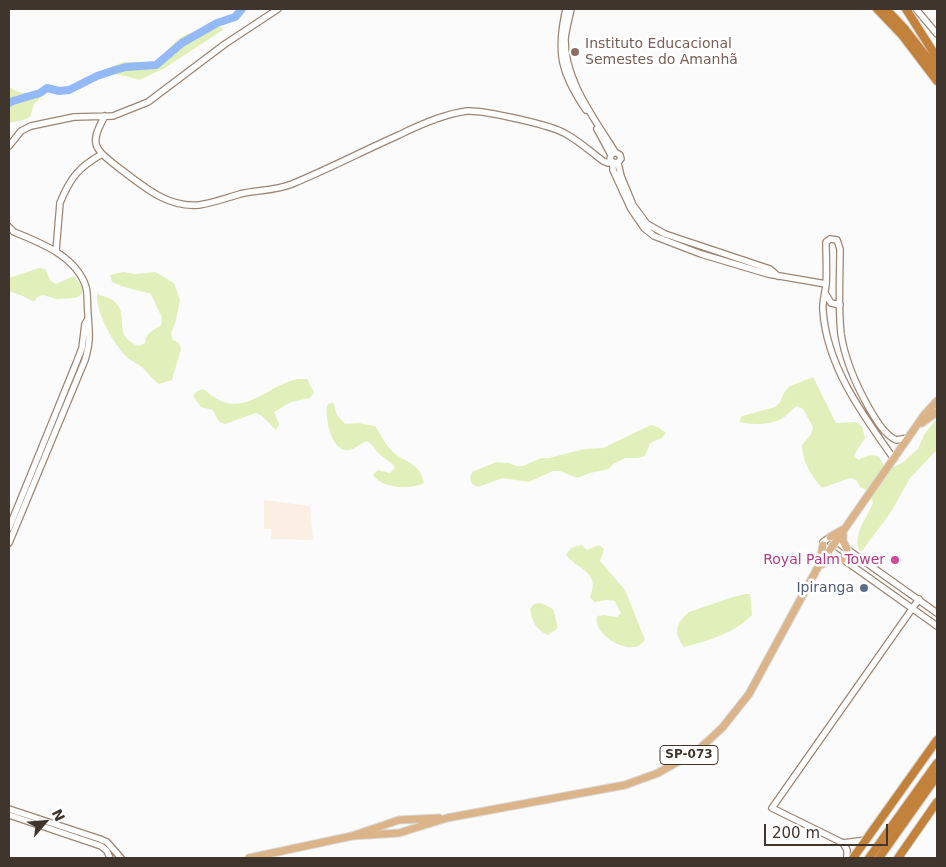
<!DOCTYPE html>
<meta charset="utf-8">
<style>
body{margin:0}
#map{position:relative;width:946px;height:867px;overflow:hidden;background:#fbfbfb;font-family:"DejaVu Sans",sans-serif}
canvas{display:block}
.frame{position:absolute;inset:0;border:10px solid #3f352c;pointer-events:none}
.north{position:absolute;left:20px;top:797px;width:50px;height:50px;-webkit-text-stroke:4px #fff;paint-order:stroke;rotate:63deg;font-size:14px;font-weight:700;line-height:20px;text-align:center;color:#3f352c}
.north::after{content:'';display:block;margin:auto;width:18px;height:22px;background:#3f352c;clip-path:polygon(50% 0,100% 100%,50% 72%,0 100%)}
.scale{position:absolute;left:764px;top:824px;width:124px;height:22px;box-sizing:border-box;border:2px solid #3f352c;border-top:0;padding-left:6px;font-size:15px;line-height:18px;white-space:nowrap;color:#3f352c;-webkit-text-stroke:4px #fff;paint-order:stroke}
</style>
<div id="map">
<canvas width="946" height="867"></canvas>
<div class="frame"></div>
<div class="north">N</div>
<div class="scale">200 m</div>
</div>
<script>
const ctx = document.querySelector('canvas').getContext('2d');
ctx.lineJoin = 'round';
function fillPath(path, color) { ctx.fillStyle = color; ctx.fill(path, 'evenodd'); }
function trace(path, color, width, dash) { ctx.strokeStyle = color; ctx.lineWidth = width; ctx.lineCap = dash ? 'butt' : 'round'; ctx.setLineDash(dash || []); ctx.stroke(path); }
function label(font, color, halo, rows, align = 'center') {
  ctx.font = font + ' "DejaVu Sans",sans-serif'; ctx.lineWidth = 5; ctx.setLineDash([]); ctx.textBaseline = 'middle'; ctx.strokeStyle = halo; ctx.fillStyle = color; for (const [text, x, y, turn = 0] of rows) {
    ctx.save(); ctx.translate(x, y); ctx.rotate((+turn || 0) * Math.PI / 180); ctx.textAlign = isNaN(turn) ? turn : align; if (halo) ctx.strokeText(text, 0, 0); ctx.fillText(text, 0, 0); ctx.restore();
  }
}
const built = new Path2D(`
 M264 500 310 506 313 540 271 539V529H264Z`);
const green = new Path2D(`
 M208 25 222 27 223 30 163 69 139 80 126 76 113 74 111 67 123 62H130L150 64 161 58 170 47 181 37Z
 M11 88C21 95 30 94 41 91L39 99 34 104 30 117C24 121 16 121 9 123V89Z
 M39 268 45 269 51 281 56 284 74 276 83 289 81 295 75 298 56 299 43 295 37 297 34 302 23 296 9 291V278Z
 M123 272 136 274 155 272 174 283 180 300 176 320 171 334 173 340 179 343 181 349 172 380 159 384C152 379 148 373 142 367 138 364 133 362 129 359 115 347 95 312 97 294 103 296 111 298 116 303 129 316 112 337 139 346L145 343C146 332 153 331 161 325L162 318 151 294C141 291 120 287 112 282L110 275Z
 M813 377 836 423 856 422 862 426 865 438 854 455 858 460C871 454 880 451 884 468H891L902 463 918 449 924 435 937 418V450L910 478 891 512 862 551 859 550C853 533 867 518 873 503L868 489 866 490 860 487 856 480 850 478 822 488C811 476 802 461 802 445L811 434 813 427 803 409 797 406C791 410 787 416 781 419 770 425 751 425 739 422L742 416 775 407 780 402 785 391 790 386Z
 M297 379H307L314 393 310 398 291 402 274 412 279 424 276 430 262 416 256 413 225 424 219 422 213 410 201 407 193 396 197 391 204 389C240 424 263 387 297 379Z
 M333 402 337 415 345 424 358 423 375 426C381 434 384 443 391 450 404 464 419 460 424 483 410 490 383 489 373 475L378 470 390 473 395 468C391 461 385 459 379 454 375 449 373 445 367 441 361 443 355 449 349 450 331 453 325 418 327 405Z
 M651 425 658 427 666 433 662 438 650 443 645 456 638 458H625L613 464 609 469 590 473 577 478 560 471H553L529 482 503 478 478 487 472 484 470 478 472 472 496 462 509 463 516 466H523L541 458H549L584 449 603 448Z
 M582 545 587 550 599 545 604 549 600 561 625 590 645 640C643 642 640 646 636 647 620 650 593 633 597 616L604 615 617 617 621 613 615 601 607 600 594 602 590 597C601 572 578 570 566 555 570 548 573 546 582 545Z
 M746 594H750L752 615C735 633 708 641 684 647 673 633 676 623 689 612L733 597Z
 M541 603 553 609 558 628 548 635C536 630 532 621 530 609L534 604Z`);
const river = new Path2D(`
 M9 103 13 101 40 93 47 88 59 91 69 90 97 76 115 70 126 67 156 65 182 43 217 23 235 17 242 9`);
const minor = new Path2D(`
 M566 9C556 53 561 73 586 110
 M571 9C569 19 566 29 565 39 564 80 595 119 615 152L620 155 621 159 617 163 612 162 610 159 611 155 615 152
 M916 9 937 34
 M105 116C88 145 95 149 119 168 143 186 167 208 199 205 213 203 226 198 240 194 257 190 274 191 292 184 328 169 363 151 399 135 419 125 444 114 467 111 483 110 552 125 566 134 579 141 591 152 603 161L608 163 612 162
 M597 129 611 155
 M9 146 21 131 31 126 74 117 113 116 148 102 225 44 278 9
 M613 163V170L631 209 644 228 654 236 701 254 768 274 826 284
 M618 163 621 176 633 205 647 224 665 234 770 269 778 276
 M9 227 14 232C41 243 76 256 86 287 88 295 87 305 88 314 89 333 91 340 85 360L9 543
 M56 251 60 203C70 178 79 167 102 154
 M825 293 831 303 840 305
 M894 459C863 415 827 367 823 311 822 303 825 293 826 285 827 271 826 256 826 242L830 239 837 240 840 249C840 277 838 306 841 334 845 360 856 385 869 408 876 420 884 434 896 440L908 438
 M9 528 77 361 82 348 85 324 88 319
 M937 613 830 537 823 542V545L937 626
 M9 809 100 839 107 842 121 858
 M9 815 101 846 107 851 110 858
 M866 840 843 843 772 808 919 599
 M843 843 847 850V858`);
const major = new Path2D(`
 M922 423 937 412
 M843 530V541L847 549
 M830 537 842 530
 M820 562 823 545
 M823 564 832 558 843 559
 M352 836 399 833 447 818 625 785 658 773 697 751 722 728 749 694 818 567 924 415 937 401
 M249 858 352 836 399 820 439 818`);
const highway = new Path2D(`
 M877 9 902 35 937 81
 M886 9 904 28 937 70
 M906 9 937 58
 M853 858 937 740
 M869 858 937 763
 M879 858 937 776
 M898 858 937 802`);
const markers = [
 [575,52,5,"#8d6e63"],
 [895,560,5,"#d1479c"],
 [864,588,5,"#5c6f8a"]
];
const shields = [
 [689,755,58]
];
const shieldNames = [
 ["SP-073",689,755]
];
const educationNames = [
 ["Instituto Educacional",585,44],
 ["Semestes do Amanhã",585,60]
];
const hotelNames = [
 ["Royal Palm Tower",885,560]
];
const serviceNames = [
 ["Ipiranga",854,588]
];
fillPath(built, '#fbeee2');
fillPath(green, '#e1f0bb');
trace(river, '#93b9f9', 8);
trace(minor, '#9d8571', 8);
trace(major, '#d9d7d5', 9);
trace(highway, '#d9d7d5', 10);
trace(minor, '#fff', 5.5);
trace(major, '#dbb48a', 7);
trace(highway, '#c3823c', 8);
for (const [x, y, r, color] of markers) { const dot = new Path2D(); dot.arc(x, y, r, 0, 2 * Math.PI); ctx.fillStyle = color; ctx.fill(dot); trace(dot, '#fff', 2); }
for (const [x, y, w] of shields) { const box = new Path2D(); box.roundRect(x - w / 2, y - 9.5, w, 19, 4); ctx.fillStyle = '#fff'; ctx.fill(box); trace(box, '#3f352c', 1); }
label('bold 12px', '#3f352c', null, shieldNames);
label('14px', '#785e54', '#fff', educationNames, 'left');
label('14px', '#b23c85', '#fff', hotelNames, 'right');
label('14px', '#4e5e75', '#fff', serviceNames, 'right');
</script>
